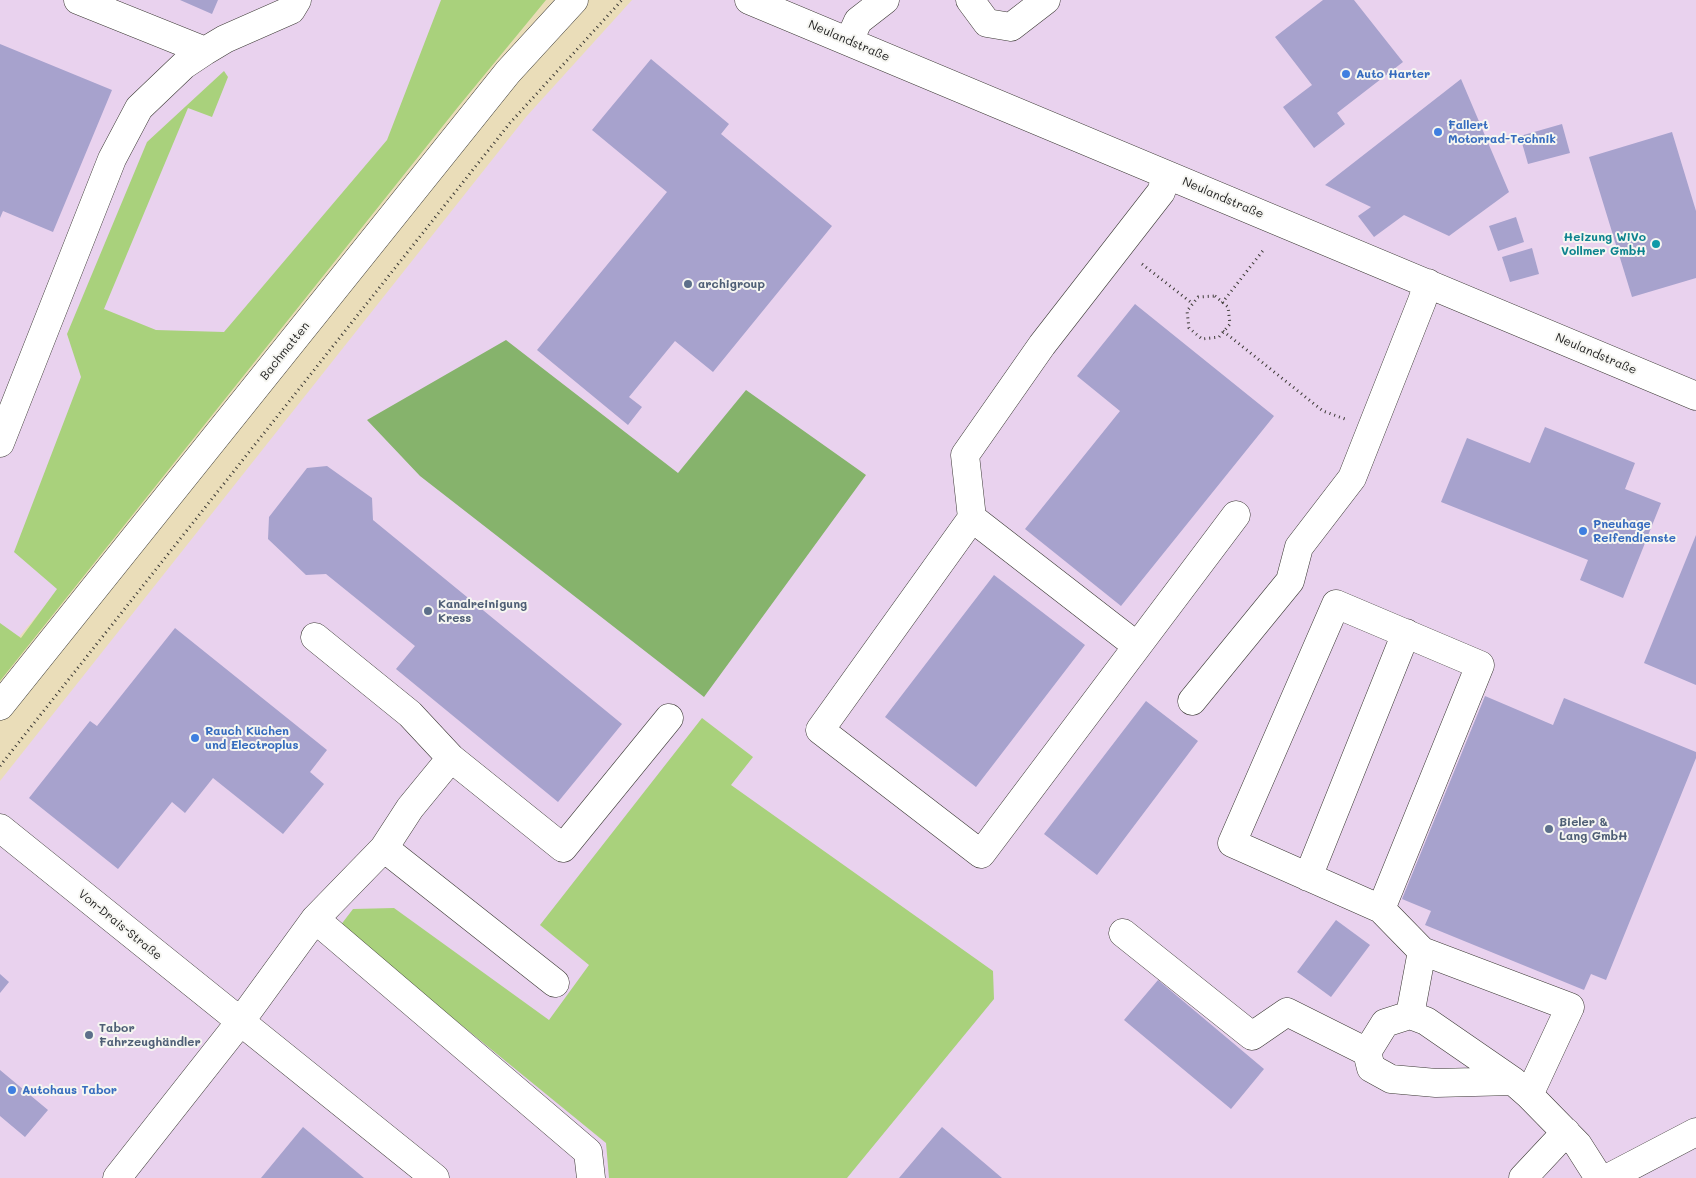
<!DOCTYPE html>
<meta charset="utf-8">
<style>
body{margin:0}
canvas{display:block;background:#eaddb9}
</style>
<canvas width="1696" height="1178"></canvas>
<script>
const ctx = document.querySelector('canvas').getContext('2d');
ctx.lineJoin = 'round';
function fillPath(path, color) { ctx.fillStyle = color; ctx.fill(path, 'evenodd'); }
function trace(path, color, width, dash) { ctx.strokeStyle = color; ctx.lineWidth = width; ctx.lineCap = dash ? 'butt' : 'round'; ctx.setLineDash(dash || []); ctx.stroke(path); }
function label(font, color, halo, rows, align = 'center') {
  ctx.font = font + ' Mali,sans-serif'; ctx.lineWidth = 4; ctx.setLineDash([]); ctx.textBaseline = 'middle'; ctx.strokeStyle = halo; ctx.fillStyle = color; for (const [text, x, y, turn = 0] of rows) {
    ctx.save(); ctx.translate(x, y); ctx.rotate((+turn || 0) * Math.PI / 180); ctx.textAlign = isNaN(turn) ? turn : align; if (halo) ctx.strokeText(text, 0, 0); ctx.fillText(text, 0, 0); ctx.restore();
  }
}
const built = new Path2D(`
 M0 0H489L411 166 14 643 0 631Z
 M632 0H1696V1178H0V781L526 117Z`);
const green = new Path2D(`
 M441 0H546L458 107 0 681V623L21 638 57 589 14 552 81 377 67 334 147 142 224 71 228 77 212 117 188 108 104 309 156 330 224 332 387 140Z
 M702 718 753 757 731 785 993 971 994 999 847 1178H609L606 1143 340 926 353 909 394 908 549 1020 589 965 540 925Z`);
const forest = new Path2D(`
 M506 340 678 473 746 390 866 475 704 697 420 476 367 420Z`);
const building = new Path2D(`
 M180 0H218L212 14Z
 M1323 0H1354L1403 62 1337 113 1345 124 1314 148 1283 107 1312 85 1275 37Z
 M0 44 112 90 53 232 3 211 0 218Z
 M651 59 729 124 721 134 832 226 713 372 675 341 629 397 642 407 628 425 537 350 667 192 592 130Z
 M1461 79 1509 192 1449 236 1404 215 1374 237 1358 216 1371 207 1325 185Z
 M1562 124 1570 153 1528 164 1520 136Z
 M1672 132 1696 211V278L1632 297 1589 157Z
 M1516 217 1524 242 1498 251 1489 226Z
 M1532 248 1539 274 1510 282 1502 257Z
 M1135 304 1274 416 1121 606 1025 529 1120 411 1077 376Z
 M1545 427 1635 463 1625 489 1661 503 1623 598 1580 580 1588 560 1441 502 1467 438 1530 463Z
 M327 466 372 498 373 520 622 724 558 802 396 669 415 646 326 574 306 575 268 539 269 517 307 468Z
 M1696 535V685L1644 663Z
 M994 575 1085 645 976 787 885 717Z
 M175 628 327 750 310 772 324 784 283 834 213 778 185 813 172 802 118 869 29 798 90 721 97 726Z
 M1485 696 1553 725 1564 698 1696 752V758L1606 980 1591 974 1584 990 1425 925 1431 911 1402 899Z
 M1146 701 1198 741 1097 875 1044 834Z
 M1336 920 1370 945 1331 997 1297 972Z
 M0 974 9 982 0 993Z
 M1158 980 1264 1069 1231 1109 1124 1020Z
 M0 1070 48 1110 25 1137 0 1116Z
 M303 1127 364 1178H261Z
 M942 1127 1002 1178H899Z`);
const path = new Path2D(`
 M1142 264 1193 304
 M1215 296 1228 307 1230 324 1219 337 1202 339 1189 328 1187 311 1198 297Z
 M1222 303 1265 248
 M1223 331 1323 411 1345 419
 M0 766 510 123 622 0`);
const minor = new Path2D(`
 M78 0 205 51
 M749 0 1696 396
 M970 0 987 23 1011 27 1046 0
 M849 41 858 21 885 0
 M1167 175 1161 192 1042 345 965 455 972 518 820 730 981 854 1236 515
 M0 443 112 159 139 108 184 65 205 51 225 39 291 10 297 0
 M972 518 1137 646
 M315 637 410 714 451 758 563 848 669 718
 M1192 701 1290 581 1299 547 1352 478 1422 301 1428 283
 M0 706 508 72 574 0
 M0 828 435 1178
 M384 848 555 983
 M1308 877 1406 633
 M1381 909 1232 843 1336 604 1480 665 1381 909 1422 951 1410 1015
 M315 919 588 1152 591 1178
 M1123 933 1252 1036 1287 1012 1367 1052
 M1422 951 1570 1007 1529 1095
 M1513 1081 1436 1083 1391 1079 1371 1068 1367 1052 1385 1023 1410 1015 1426 1021 1513 1081 1529 1095 1578 1145 1599 1178
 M117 1178 240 1022 315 919 384 848 410 808 451 758
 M1523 1178 1566 1132
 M1608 1178 1696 1132`);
const markers = [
 [1346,74,5,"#3f7fe0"],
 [1438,132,5,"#3f7fe0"],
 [1656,244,5,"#0f9aa8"],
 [688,284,5,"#5c6f8a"],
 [1583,531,5,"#3f7fe0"],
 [428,611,5,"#5c6f8a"],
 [195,738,5,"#3f7fe0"],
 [1549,829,5,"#5c6f8a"],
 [89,1035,5,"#5c6f8a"],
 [12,1090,5,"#3f7fe0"]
];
const streetNames = [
 ["Neulandstraße",849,41,23],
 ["Neulandstraße",1223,198,23],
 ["Bachmatten",285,351,-51],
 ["Neulandstraße",1596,354,23],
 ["Von-Drais-Straße",120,925,39]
];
const shopNames = [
 ["Auto Harter",1356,74],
 ["Fallert",1448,125],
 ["Motorrad-Technik",1448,139],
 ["Pneuhage",1593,524],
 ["Reifendienste",1593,538],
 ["Rauch Küchen",205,731],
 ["und Electroplus",205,745],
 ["Autohaus Tabor",22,1090]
];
const cultureNames = [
 ["Heizung WiVo",1646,237],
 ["Vollmer GmbH",1646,251]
];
const serviceNames = [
 ["archigroup",698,284],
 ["Kanalreinigung",438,604],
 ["Kress",438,618],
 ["Bieler &",1559,822],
 ["Lang GmbH",1559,836],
 ["Tabor",99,1028],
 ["Fahrzeughändler",99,1042]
];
fillPath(built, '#e9d2ee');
fillPath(green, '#a9d17c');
fillPath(forest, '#86b36c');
fillPath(building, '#a7a2cd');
trace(minor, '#3b3934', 29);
trace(path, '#3b3934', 3, [1, 4]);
trace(minor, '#fff', 28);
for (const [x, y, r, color] of markers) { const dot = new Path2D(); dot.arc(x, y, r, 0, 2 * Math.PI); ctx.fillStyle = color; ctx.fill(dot); trace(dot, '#f6f6f2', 2); }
label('12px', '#1c1c1c', '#f6f6f2', streetNames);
label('bold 12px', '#366cbe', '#f6f6f2', shopNames, 'left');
label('bold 12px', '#0d838f', '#f6f6f2', cultureNames, 'right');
label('bold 12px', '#4e5e75', '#f6f6f2', serviceNames, 'left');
</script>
